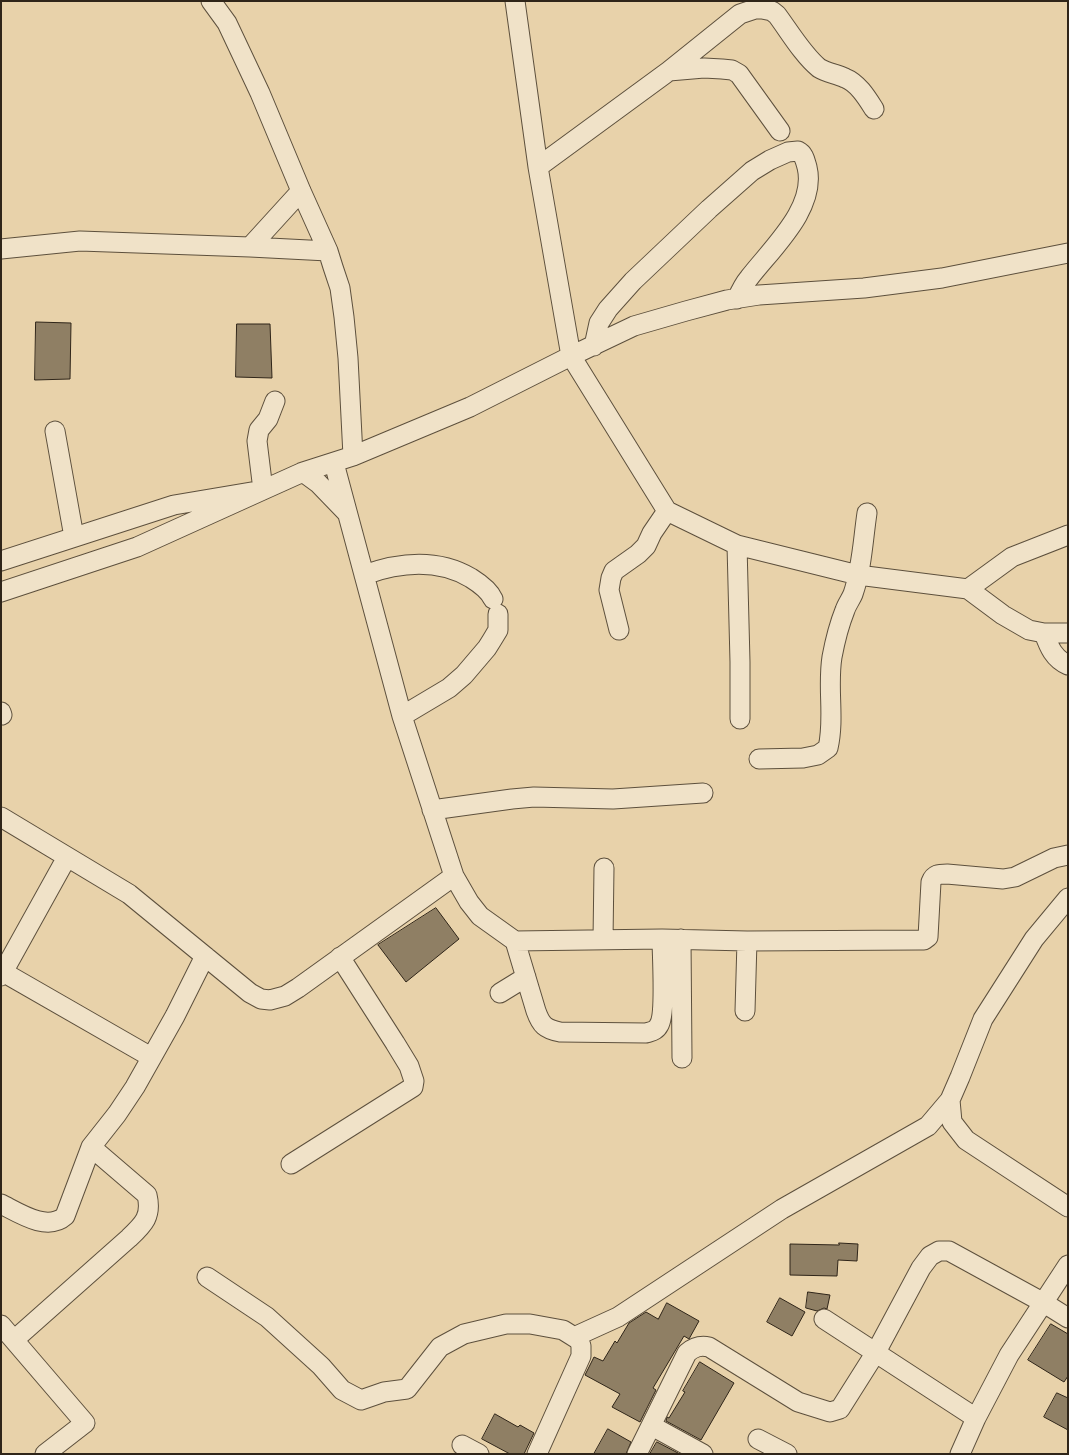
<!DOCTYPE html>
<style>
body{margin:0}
#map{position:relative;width:1069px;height:1455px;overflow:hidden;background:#e8d2aa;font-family:Cardo,serif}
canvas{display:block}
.frame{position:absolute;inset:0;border:2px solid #2f2519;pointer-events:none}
</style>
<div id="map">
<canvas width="1069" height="1455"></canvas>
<div class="frame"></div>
</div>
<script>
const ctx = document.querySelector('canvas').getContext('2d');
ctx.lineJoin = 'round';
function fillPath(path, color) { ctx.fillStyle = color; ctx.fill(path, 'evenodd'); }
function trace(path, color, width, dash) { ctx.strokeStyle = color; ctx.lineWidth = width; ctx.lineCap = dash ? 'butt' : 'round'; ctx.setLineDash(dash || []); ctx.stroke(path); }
const building = new Path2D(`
 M36 322 71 323 70 379 35 380Z
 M237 324H270L272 378 236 377Z
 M436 908 459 939 406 982 378 945Z
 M839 1243 858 1244 857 1261 838 1260 837 1276 790 1275V1244L839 1245Z
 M808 1292 830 1295 827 1309 824 1308 817 1311 806 1308Z
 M780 1298 805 1312 792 1336 767 1322Z
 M667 1303 699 1321 689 1339 684 1336 653 1388 656 1390 640 1422 612 1407 620 1394 585 1375 594 1357 603 1361 615 1341 617 1343 629 1323 646 1312 658 1319Z
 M1051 1324 1068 1334V1376L1064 1382 1028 1360Z
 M700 1362 734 1383 701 1440 666 1421 667 1417 669 1418 685 1392 683 1391Z
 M1057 1393 1068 1398V1430L1044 1417Z
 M495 1414 518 1427 520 1425 534 1433 524 1454H510L482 1439Z
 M608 1429 631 1442 626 1454H594Z
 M657 1442 678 1453 677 1454H650Z`);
const minor = new Path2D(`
 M211 1 227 23 260 93 301 191 328 251 333 267 340 288 344 317 348 358 353 456
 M515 1 538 167 571 356 667 511 737 545 858 575 968 589 1003 615 1029 630 1044 633H1068
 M669 71 740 14 755 9H762L772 11 777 15C789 31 803 55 819 68 827 73 837 74 845 78 858 83 867 98 874 109
 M538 167 669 71 704 68 722 69 732 70 739 74 780 131
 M250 247 301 191
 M1 249 80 241 250 247 328 251
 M594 346 599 323 608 309 633 281 709 209 752 171 770 160 788 152 798 151C804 154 805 160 807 167 817 208 772 248 749 278 744 284 740 292 737 299
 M55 431 74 537
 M303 472 318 483 346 512
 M737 545 740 662V719
 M1 561 174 505 263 490 303 472 353 456 470 407 571 356 634 326 686 311 727 300 759 295 864 288 942 278 1068 253
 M364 575C400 562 437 558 471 578 479 583 489 590 493 599
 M968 589 1012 557 1068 535
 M1 592 137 547 263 490 257 441 259 430 268 419 275 401
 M619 630 609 590 611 578 614 571 638 554 646 546 652 533 667 511
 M1044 633C1049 647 1054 659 1068 665
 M1 712 2 715
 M402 716 449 688 464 675 487 648 492 640 498 630V614
 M759 759 803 758 818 755 828 748C835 718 827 688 832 657 835 641 839 625 845 610 847 604 851 599 853 594 862 568 863 540 867 513
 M432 810 512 799 534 797 613 799 703 793
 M1 817 129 894 250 993 261 999 270 1000 285 996 298 988 454 876 402 716 334 463
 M454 876 469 902 480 916 515 941 662 939 747 941 919 940H924L928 937 931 882C934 874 939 874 947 874L1003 879 1015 877 1054 858 1068 855
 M1068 898 1034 939 983 1019 960 1077 950 1100 952 1122 966 1140 1068 1207
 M681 939 682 1058
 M603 940 604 868
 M515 941 536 1011C541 1025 545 1029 560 1032L646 1033C652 1031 656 1031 659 1025 666 1014 662 955 662 939
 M3 972 151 1057
 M1 976 67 857
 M500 993 526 977
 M745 1011 747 941
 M291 1164 413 1087 414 1081 409 1066 395 1043 340 957
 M1 1204C19 1213 47 1232 65 1216L91 1147 117 1114 135 1087 175 1016 205 956
 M207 1277 267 1317 321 1366 342 1390 361 1400 384 1392 407 1389 440 1347 464 1334 506 1324H530L563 1330 579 1340 581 1346V1356L537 1454
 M824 1319 976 1418
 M1 1325 85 1423 45 1454
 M574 1337 618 1317 782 1209 928 1126 950 1100
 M14 1340 129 1238C144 1224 152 1216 147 1195L91 1147
 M652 1426 703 1454
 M758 1439 787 1454
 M462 1445 479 1454
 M637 1454 687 1353C694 1347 700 1345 709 1347L798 1402 830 1412 840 1409 876 1352 921 1268 930 1256 939 1251H949L1044 1303 1068 1318
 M960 1454 976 1418 1009 1355 1068 1265`);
fillPath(building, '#8f7f64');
trace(building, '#2f2519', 1);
trace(minor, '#5d503d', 21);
trace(minor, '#f0e2c8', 19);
</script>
